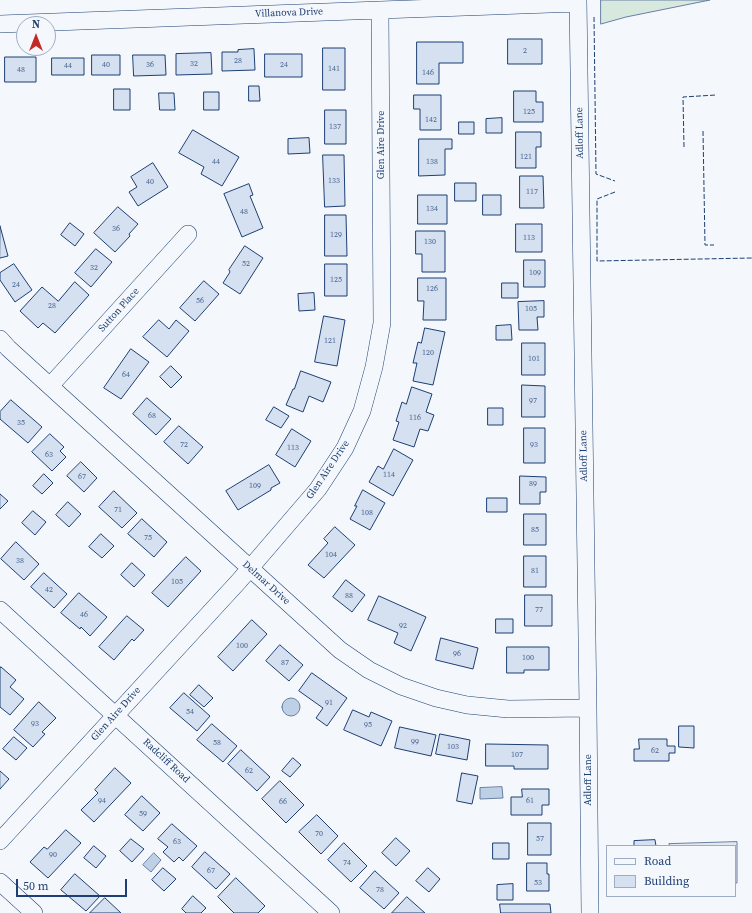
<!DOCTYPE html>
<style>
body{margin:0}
#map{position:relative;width:752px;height:913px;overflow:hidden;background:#f4f7fb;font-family:"Source Serif 4",serif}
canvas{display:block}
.legend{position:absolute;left:606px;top:845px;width:130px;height:52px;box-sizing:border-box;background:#f4f7fb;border:1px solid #9eadc5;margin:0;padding:5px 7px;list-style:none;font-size:12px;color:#1d3f73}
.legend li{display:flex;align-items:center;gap:8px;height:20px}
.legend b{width:20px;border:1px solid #9eadc5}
.north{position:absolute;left:16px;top:16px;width:40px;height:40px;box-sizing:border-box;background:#f4f7fb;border:1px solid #9eadc5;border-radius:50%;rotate:0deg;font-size:11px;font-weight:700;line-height:16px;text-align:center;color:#1d3f73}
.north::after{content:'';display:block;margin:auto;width:14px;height:18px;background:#c62828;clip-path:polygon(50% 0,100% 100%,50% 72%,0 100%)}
.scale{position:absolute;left:16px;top:879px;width:111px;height:18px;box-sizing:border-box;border:2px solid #1d3f73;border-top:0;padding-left:5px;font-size:12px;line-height:14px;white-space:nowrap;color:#1d3f73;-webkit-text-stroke:3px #f4f7fb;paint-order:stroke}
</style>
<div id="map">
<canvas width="752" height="913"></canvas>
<ul class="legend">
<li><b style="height:5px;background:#f4f7fb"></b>Road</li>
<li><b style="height:11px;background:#d5e0f0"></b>Building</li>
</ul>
<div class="north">N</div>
<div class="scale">50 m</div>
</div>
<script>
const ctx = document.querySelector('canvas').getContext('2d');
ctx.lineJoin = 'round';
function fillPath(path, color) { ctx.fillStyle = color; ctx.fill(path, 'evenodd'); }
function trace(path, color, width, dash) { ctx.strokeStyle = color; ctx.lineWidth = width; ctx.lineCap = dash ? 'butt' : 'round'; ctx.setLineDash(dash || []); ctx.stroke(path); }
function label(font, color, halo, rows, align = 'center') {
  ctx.font = font + ' "Source Serif 4",serif'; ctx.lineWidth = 3; ctx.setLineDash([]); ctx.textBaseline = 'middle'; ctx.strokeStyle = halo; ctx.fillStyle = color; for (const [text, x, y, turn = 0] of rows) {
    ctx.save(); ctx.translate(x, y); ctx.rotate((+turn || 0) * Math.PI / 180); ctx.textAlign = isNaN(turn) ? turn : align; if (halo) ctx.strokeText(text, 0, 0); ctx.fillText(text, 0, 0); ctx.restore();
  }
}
const green = new Path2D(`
 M601 0H710L626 17 601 24Z`);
const parking = new Path2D(`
 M737 842V883H735V846H670L669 844Z`);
const water = new Path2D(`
 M282 707a9 9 0 1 1 18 0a9 9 0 1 1-18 0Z
 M502 787 503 798 480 799V788Z
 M154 853 161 860 151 872 143 865Z`);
const building = new Path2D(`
 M508 39H542V64H508Z
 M417 42H463V63H439V84H417Z
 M323 48H345V90H323Z
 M254 49 255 70 222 71V52H238V50Z
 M211 53 212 74 176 75V54Z
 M265 54H302V77H265Z
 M92 55H120V75H92Z
 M133 55H165L166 75 134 76Z
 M5 57H36V82H5Z
 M52 58H84V75H52Z
 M249 86H259L260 101H249Z
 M114 89H130V110H114Z
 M514 91H536V102H543V122H514Z
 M204 92H219V110H204Z
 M159 93H174L175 110H160Z
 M414 95H441V130H420V109H414Z
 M325 110H346V144H325Z
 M502 118V133H486V119Z
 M459 122H474V134H459Z
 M193 130 239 157 222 186 201 174 204 167 179 153Z
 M516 132H541V147H536V168H516Z
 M309 138 310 153 288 154V139Z
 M419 139H452V149H445V175L419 176Z
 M323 155H344L345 206 325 207Z
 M153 163 168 187 138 206 129 192 137 187 131 177Z
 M520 176H543L544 208H520Z
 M455 183H476V201H455Z
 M249 184 253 195 250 196 263 228 242 237 224 194Z
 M418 195H447V224H418Z
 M483 195H501V215H483Z
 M118 207 138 224 129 234 130 236 115 252 94 233Z
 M325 215H346L347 256H325Z
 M70 223 84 234 75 246 61 235Z
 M516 224H542V252H516Z
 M0 226 8 256 0 258Z
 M416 231H445V272H422V254H416Z
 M245 246 263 258 240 294 223 283 230 272 229 270Z
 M96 249 112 262 91 287 75 273Z
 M524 260H545V287H524Z
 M14 264 32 290 15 302 0 280V273Z
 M325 264H347V296H325Z
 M418 278H446V320H423L424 301H418Z
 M204 281 219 294 195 321 180 308Z
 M75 282 89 295 55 333 43 323 38 328 20 311 42 287 58 301Z
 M502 283H518V298H502Z
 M314 293 315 310 299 311 298 294Z
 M544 301V317H537L538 330H519L518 302Z
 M324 316 345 320 337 366 315 362Z
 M159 320 169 329 176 320 189 331 167 357 143 337Z
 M511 325 512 340H496V326Z
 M425 328 445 332 433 385 413 381 417 363H413L418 342 421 343Z
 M522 343H545V375H522Z
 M131 349 149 362 121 399 104 388Z
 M171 366 182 377 171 388 160 377Z
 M301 371 331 382 323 402 309 396 303 412 286 405 293 389H294Z
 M522 385 545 386V417H522Z
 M412 387 432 394 426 412 434 415 428 431 420 429 414 447 393 440 399 422 396 421 402 402 406 404Z
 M147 398 171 419 156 435 133 414Z
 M11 400 42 427 28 443 0 419V412Z
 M274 407 289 416 281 428 266 420Z
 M488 408H503V425H488Z
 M179 426 203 447 188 464 164 442Z
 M524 428H545V463H524Z
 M292 429 311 441 295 467 276 455Z
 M50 434 64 447 60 451 66 457 52 471 32 452Z
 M394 449 413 460 393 496 369 482 378 466 383 469Z
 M81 462 97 478 84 492 67 476Z
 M269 465 280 483 271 488V490L238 510 226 491Z
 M44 474 53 483 42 494 33 486Z
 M520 476 546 477V492H540V504H520Z
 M363 490 385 503 370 530 350 519 357 506H355Z
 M114 491 137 513 122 528 99 507Z
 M0 494 8 501 0 509Z
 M487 498H507V512H487Z
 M68 502 81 514 69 527 56 515Z
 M33 511 46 522 35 535 22 523Z
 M524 514H546V545H524Z
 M142 519 167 542 154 557 128 534Z
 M335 527 355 545 324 578 308 565 328 543 324 539Z
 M101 534 114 546 102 558 89 547Z
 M16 542 39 564 24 580 1 559Z
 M524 556H546V587H524Z
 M186 557 201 571 168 607 152 593Z
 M132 563 145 575 134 587 121 575Z
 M44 573 67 594 54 608 31 587Z
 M346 580 365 595 352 612 333 597Z
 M79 593 107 617 90 636 81 627 80 629 61 613Z
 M525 595H552V626H525Z
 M379 596 426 617 411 651 394 643 398 633 368 620Z
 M127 616 144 630 134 641 132 639 114 660 99 647Z
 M496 619H513V633H496Z
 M252 620 267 634 233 671 218 657Z
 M441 638 478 648 473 669 436 660Z
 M280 645 303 665 289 681 266 661Z
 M507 647H549V670H524V673H507Z
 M1 667 16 680 10 687 24 699 10 715 0 707V669Z
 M312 673 347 698 327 726 316 718 323 708 299 691Z
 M199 685 213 698 204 707 190 695Z
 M184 693 210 716 197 731 170 708Z
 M39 702 56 718 42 732 45 734 33 747 14 730Z
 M353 710 369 717 371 712 392 721 381 746 344 730Z
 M212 724 237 746 223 762 197 740Z
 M679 726H694V748L679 747Z
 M400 727 436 735 431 756 395 748Z
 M440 734 470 740 467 760 436 754Z
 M14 737 27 748 16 760 3 749Z
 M639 739H667V746H675V753H669V761H634V749H639Z
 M486 744 548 745V769H514V766H486Z
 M241 750 270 777 257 791 228 764Z
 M293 758 301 765 290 777 282 771Z
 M115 768 131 783 94 822 81 810 98 793 95 790Z
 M0 771 9 779 0 789Z
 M462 773 478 776 472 804 457 801Z
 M280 781 304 805 286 823 262 799Z
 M522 789H549V805H542V815H511V797H522Z
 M142 796 160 813 143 831 125 815Z
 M317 815 338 836 321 854 299 832Z
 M528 823H551V855H528Z
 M172 824 197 846 183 861 179 857 174 862 163 852 168 847 158 839Z
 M66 830 81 843 48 878 30 862 44 847 47 849Z
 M396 838 410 851 396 866 382 853Z
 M131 839 144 849 132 862 120 851Z
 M655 840 656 846H634V841Z
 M344 843 367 866 351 882 328 860Z
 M493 843H509V859H493Z
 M94 846 106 856 96 868 84 858Z
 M205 852 230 874 216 889 192 867Z
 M527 863H547V874H549V891H527Z
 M163 868 176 879 164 891 152 880Z
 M428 868 440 879 429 892 416 881Z
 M375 871 399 893 384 909 360 888Z
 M75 874 100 896 86 911 61 890Z
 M236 878 265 906 258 913H234L218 897Z
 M513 884V900H497V885Z
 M193 896 206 908 201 913H186L182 909Z
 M407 897 425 913H392Z
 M105 898 121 913H90Z
 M500 904H550L551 913H501Z`);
const minor = new Path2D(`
 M578 0 588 708 590 913
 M0 24 380 10 578 3
 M0 339 8 348 340 650 369 670 401 686 436 698 467 705 508 709 588 708
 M50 386 188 234
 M0 610 331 913
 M0 841 239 581 318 489 345 448 362 411 374 367 382 323 380 10
 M0 882 34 913`);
const fence = new Path2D(`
 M594 17 596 174 615 181
 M703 131 705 245H714
 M684 147 683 97 716 95
 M615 192 597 199V261L752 258`);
const numberNames = [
 ["2",525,51],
 ["28",238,61],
 ["32",194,64],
 ["40",106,65],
 ["36",150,65],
 ["24",284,65],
 ["44",68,66],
 ["141",334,69],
 ["48",21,70],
 ["146",428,73],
 ["125",529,112],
 ["142",431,120],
 ["137",335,127],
 ["121",526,157],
 ["44",216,162],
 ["138",432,162],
 ["133",334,181],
 ["40",150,182],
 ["117",532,192],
 ["134",432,209],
 ["48",244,212],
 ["36",116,229],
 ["129",336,235],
 ["113",529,238],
 ["130",430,242],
 ["52",246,264],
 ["32",94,268],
 ["109",535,273],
 ["125",336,280],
 ["24",16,285],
 ["126",432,289],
 ["56",200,301],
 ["28",52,306],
 ["105",531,309],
 ["121",330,341],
 ["120",428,353],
 ["101",534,359],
 ["64",126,375],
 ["97",533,401],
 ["68",152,416],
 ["116",415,418],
 ["35",21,423],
 ["72",184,445],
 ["93",534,445],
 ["113",293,448],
 ["63",49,455],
 ["114",389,475],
 ["67",82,477],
 ["89",533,484],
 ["109",255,486],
 ["71",118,510],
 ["108",367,513],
 ["85",535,530],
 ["75",148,538],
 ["104",331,555],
 ["38",20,561],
 ["81",535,571],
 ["105",177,582],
 ["42",49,590],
 ["88",349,596],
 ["77",539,610],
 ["46",84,615],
 ["92",403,626],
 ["100",242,646],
 ["96",457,654],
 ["100",528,658],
 ["87",285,663],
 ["91",329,703],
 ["54",190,712],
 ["93",35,724],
 ["95",368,725],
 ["99",415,742],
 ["58",217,743],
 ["103",453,747],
 ["62",655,751],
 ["107",517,755],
 ["62",249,771],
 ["94",102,801],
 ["61",530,801],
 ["66",283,802],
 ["59",143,814],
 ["70",319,834],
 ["57",540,839],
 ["63",177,842],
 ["90",53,855],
 ["74",347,863],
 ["67",211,871],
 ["53",538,883],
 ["78",380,890]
];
const streetNames = [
 ["Villanova Drive",289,13,-2],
 ["Adloff Lane",580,133,-91],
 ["Glen Aire Drive",381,145,-90],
 ["Sutton Place",119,310,-48],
 ["Adloff Lane",584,456,-91],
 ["Glen Aire Drive",328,470,-56],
 ["Delmar Drive",266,583,42],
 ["Glen Aire Drive",116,714,-48],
 ["Radcliff Road",166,761,43],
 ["Adloff Lane",588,780,-90]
];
fillPath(green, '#d7e8df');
trace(green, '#687fa3', 1);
fillPath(parking, '#e3e8f0');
trace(parking, '#687fa3', 1);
fillPath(water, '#bed0e5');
trace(water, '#687fa3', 1);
fillPath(building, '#d5e0f0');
trace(building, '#1d3f73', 1);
trace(minor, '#1d3f73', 18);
trace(minor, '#f4f7fb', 17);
trace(fence, '#1d3f73', 1, [5, 2]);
label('8px', '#4b6792', null, numberNames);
label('10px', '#1d3f73', '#f4f7fb', streetNames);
</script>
